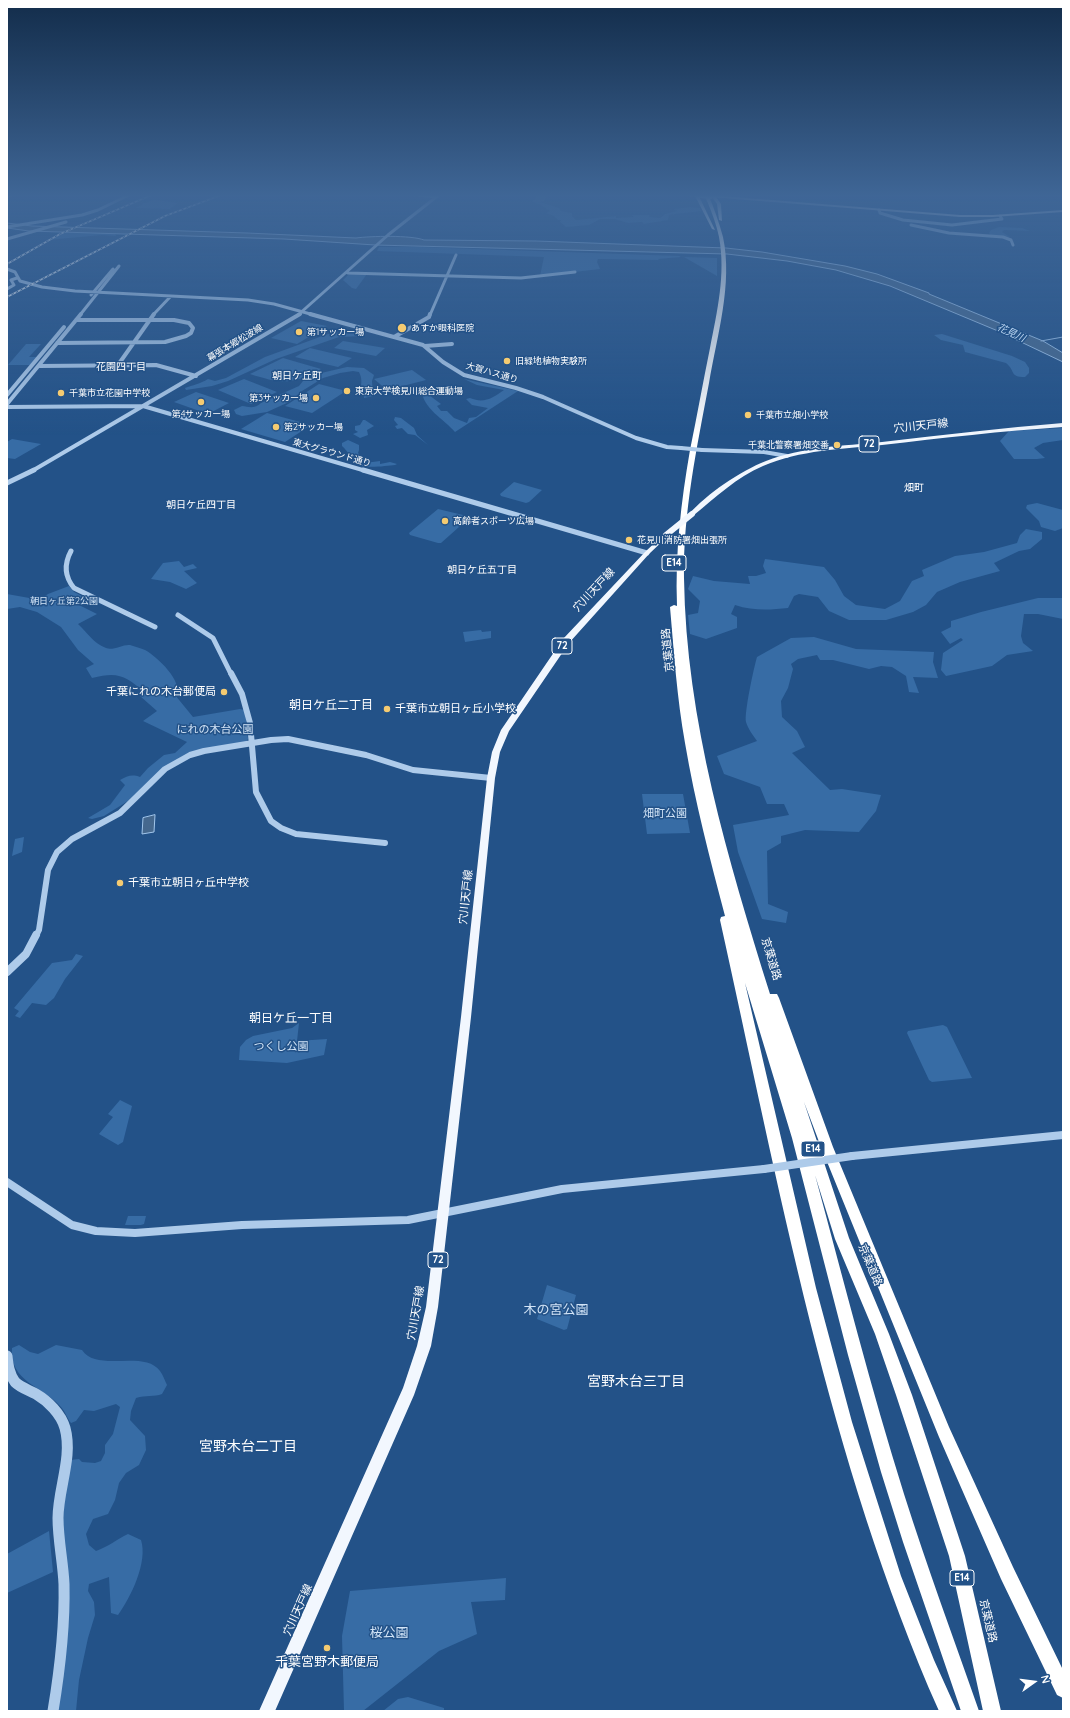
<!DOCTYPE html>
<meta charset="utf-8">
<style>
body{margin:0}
#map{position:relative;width:1070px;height:1718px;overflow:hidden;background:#235288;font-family:Quicksand,sans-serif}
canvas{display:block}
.frame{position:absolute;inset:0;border:8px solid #fff;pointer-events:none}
.north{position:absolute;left:1014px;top:1662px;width:40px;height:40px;-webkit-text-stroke:3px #235288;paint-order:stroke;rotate:76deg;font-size:11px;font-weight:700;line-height:16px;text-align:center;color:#fff}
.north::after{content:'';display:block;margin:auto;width:14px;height:18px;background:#fff;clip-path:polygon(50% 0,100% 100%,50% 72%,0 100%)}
</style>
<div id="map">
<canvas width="1070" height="1718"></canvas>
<div class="frame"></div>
<div class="north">N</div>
</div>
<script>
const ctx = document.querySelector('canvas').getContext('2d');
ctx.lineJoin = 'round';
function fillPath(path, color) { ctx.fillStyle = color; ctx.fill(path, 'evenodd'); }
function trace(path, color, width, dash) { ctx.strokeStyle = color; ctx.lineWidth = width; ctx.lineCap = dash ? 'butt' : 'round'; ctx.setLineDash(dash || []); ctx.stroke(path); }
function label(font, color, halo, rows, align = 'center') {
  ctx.font = font + ' Quicksand,"Noto Sans JP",sans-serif'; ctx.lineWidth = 3; ctx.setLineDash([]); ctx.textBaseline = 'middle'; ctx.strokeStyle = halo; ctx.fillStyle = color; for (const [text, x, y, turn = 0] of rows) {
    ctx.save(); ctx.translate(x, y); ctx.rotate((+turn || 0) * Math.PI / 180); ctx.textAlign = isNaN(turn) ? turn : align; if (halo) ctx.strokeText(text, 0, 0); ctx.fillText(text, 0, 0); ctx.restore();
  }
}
const green = new Path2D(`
 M536 195H547L544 201 540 202 559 208 561 211 572 213V216L576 220 616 216V218L634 217 631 215H649L650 217 660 218 665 214 677 211 673 209 690 207 700 208 701 211C690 213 679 213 669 215L668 220 644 224 642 222 628 223 615 219H600L589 225 566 227 560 222 561 220H558L554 216 546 213 550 211 539 204 532 202 536 198 535 196Z
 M155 200 178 203 170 209 136 208 144 203Z
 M999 227 1022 228 1030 231 1004 230 1002 232 1010 237 991 236 989 233 991 230Z
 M64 232 111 233 115 234 116 236 102 235 47 240Z
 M379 247H420L679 256 681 257 658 259 659 260 600 259H598L597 262 600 269 540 276 544 257 377 251Z
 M684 257 717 258V276Z
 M349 274H367L356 289 352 288 343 280Z
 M301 321 327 326 297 344 271 338Z
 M351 332H365L362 336 339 337 276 359 228 381 212 386 186 390 185 388C193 385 200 384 208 379L215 381 226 378 265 357 328 334Z
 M942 334 1012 356 1025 362 1029 368V373L1025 377C1009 377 1016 371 1006 363L965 352 963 345 941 340 934 335Z
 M343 341 385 348 376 356 334 348Z
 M26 344H41L29 357H37L30 365H8Z
 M310 348 352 358 338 367 295 357Z
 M283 358 321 369C291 385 282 384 250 374Z
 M347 367 364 368 374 375 372 381 373 396 364 398 363 391 360 390C362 383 362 378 359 372L353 371 340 373 323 378 302 391 289 402 267 412 242 416 236 414 234 410 242 406C249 407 255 409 261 403L299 386 303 381 317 374Z
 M412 370 426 380 387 390 374 379Z
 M244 379 277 392 251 404 218 390Z
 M464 379 518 391 455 432C444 419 422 408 422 390L441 404 437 406 441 411H447L454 418 467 423 469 418 476 417 488 408 472 405 466 399 470 398C484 404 493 398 504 390L477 385Z
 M319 384 346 391 312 413 285 406Z
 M196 392 229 403 208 414 174 402Z
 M267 413 311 425 285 442 241 429Z
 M395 417 401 418 414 428 417 435 428 445 415 435 408 434 402 428 397 429 395 426 398 425 394 420Z
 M363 420H365L374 426 367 430 368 435 360 438 353 434 358 432 355 430V426L360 425Z
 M1063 428V440L1043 443 1034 448 1045 458 1037 459H1014L1000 441 1009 431Z
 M12 439 41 444 15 459 7 458V442Z
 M348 440 359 445V450L358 453 362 458 368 460 365 463 380 461V464L390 462 397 464 395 465C386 466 363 469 357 464 351 459 348 451 342 446V443Z
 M514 482 542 490 529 502 526 503 501 496 500 494Z
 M1037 503 1063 510V528L1055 531 1041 527 1039 521 1026 508 1027 505Z
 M438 509 463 515 462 517 468 519 441 543H438L410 535 409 533Z
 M1026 529 1042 532V539L1030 549 1019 551 994 563 1000 571 960 582 937 592 926 605 913 612 886 620H849L829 611 818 597 799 594 794 596 788 608C770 610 753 611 735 605L731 614 737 617V628L706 639 690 634 688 615 698 613 700 601 688 589 693 576 714 581 750 584 748 576H756L766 573 763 566 765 559 824 567 835 580 844 596 856 605 885 609 900 601 912 581 924 576 922 570 955 556 984 552 1017 543 1020 535Z
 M179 561 184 567 193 564 197 568 184 571 197 583 186 589 170 582 151 579 163 563Z
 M69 586 74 592 86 598 77 604 97 614 78 624C89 634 92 642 106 648 113 651 123 644 130 645 135 647 141 648 145 650 156 656 185 682 175 695L193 717 240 709 245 710 248 739 246 742 181 757 128 801 104 816 92 819 88 818 110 805 125 785 120 780C127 776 132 774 140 777L148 768 164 755 175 753 187 742 143 721 157 711 140 696 146 693C125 676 119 671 92 678L86 668 94 664 78 650 61 627 37 612 20 607 7 609V594L35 599 42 598 48 594Z
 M1038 598H1063V619L1038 614H1024L1021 636 1023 643 1033 651 1007 655 992 666 946 676 941 670 943 653 963 640 961 638 950 644 941 632 951 627V621L981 612Z
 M481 630 482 632 491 631V638L465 642 463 632Z
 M814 637 856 649 934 652 933 662 938 678 913 677 919 693 909 692 906 676 892 667 881 666 869 669 833 660H820L817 655 798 659 791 664 793 669 788 688 781 701 782 717 797 731 805 747 792 753 830 790 842 789 881 795 876 811 859 832 805 830 781 836V843L767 851 768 904 788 912 786 923 762 919 738 852 733 825 789 815 784 804H767L760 787 724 774 717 756 757 741C753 735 748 729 746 722 744 713 754 667 757 657L791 638Z
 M642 794H683L690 833 647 834Z
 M24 837 22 852 12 856 15 839Z
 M76 954 83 956 65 979 54 998 46 1005 32 1003 20 1018 15 1016 19 1011 14 1008 52 963 72 960Z
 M299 1023 297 1041 327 1039 324 1055 287 1063 239 1060 240 1047 246 1040 253 1036 292 1028Z
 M943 1025 947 1027 972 1078 932 1082 929 1080 907 1033 908 1031Z
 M120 1100 132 1106 123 1142 118 1145 99 1134 113 1117 108 1114Z
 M128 1216H146L144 1224 141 1225H125Z
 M547 1285 576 1295 567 1329 564 1330 537 1319Z
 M19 1345 30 1352 38 1354 56 1345 82 1350C97 1373 144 1349 160 1371 163 1375 165 1381 167 1385L162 1394C154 1397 146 1395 136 1398L131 1411 130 1420 145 1436 146 1450 139 1465 126 1473 119 1483 115 1500 108 1514 93 1519 86 1534 89 1545 96 1551C108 1547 117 1539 128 1534L141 1540C148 1562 131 1597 118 1615L111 1613 109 1577 89 1584 88 1591 94 1602 95 1615 88 1638 79 1680 76 1711H55L64 1496 70 1460 79 1459 82 1462 95 1463 101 1461 105 1453V1445L113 1434 120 1407 116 1404 94 1411 84 1410 76 1421 71 1423C67 1418 65 1411 61 1407 43 1386 9 1382 12 1348Z
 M49 1531 53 1572 7 1593V1554Z
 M506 1578 505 1600 471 1602 477 1634 439 1651 363 1711H344L342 1636 350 1591Z
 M408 1697 444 1708V1711H383L398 1699Z`);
const water = new Path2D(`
 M7 223 32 226 247 233 356 238C371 236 411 235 424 240L536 241 726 248 762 252 845 266 877 274 929 293V294L1043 341 1063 353V362L998 331 890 286 836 270 787 261 727 254 375 245 284 239 29 231 7 228Z
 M155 815 154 832 142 834 143 818Z`);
const stream = new Path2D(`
 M1041 341 1063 337`);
const minorFar5 = new Path2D(`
 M408 194 437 197
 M879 210 880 213 903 220 952 225 1002 219 1000 216
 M911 225 949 233 1003 237 1011 240 1013 245
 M7 227 82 215 98 210 131 194
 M7 239 66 222
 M7 269 15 272 20 281 42 287 75 291 248 300 274 304 314 315
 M348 273 521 278 575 272
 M7 289 14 285 11 280 17 278
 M91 295 113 269
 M80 315 119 266
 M153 315 171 296
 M298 315 388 235 440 194
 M430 315 456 255`);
const minorFar4 = new Path2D(`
 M310 314 423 345 443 362 464 375 516 388 543 397 636 438 667 447 681 448
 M394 337 429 317 430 314
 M57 343 165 342 186 336 191 333 193 328 189 323 174 320H76
 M425 346 452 344
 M118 365 154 314
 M39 366 156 365 196 376
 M7 395 64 327
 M7 404 81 314
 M7 407 143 406 366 471
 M702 450 764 452 787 456
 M32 471 300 314`);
const minorFar3 = new Path2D(`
 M363 470 647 553
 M7 483 34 470
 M71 551C64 564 64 576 74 588L155 627
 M178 615 213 638 231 674`);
const minorFar2 = new Path2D(`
 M231 673 242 694 250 723 256 792 271 821 281 828 296 834 385 843
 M36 936 39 930 48 870 57 852 72 839 120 813 165 769 190 755 204 751 271 740 288 739 366 755 413 770 491 778`);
const minorFar1 = new Path2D(`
 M7 972 26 954 36 935
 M852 1156 1063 1135
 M7 1182 72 1225 96 1231 135 1233 242 1225 408 1220 562 1189 764 1169`);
const minor = new Path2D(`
 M7 1356C8 1365 9 1374 15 1382 21 1388 29 1390 36 1394 48 1401 61 1414 65 1428 73 1457 58 1489 58 1518 58 1540 63 1562 64 1584 65 1627 60 1669 53 1711`);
const major = new Path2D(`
 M657 194 702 196 700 197Z
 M709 195 960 215H993L1063 210V212L993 217H960L710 197Z
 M1063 423V427C1002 431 942 438 882 445 842 449 800 450 763 466 737 477 716 497 694 515L689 514C707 494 740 471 766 461 802 447 843 446 882 442 942 435 1003 428 1063 423Z
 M664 534 669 535 649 554 569 643 509 731 500 752 495 778 471 1017 438 1307 431 1346 414 1395 275 1711H259L403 1388 417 1346 426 1307 461 1017 487 778 492 752 501 730 563 639 645 552Z`);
const highway = new Path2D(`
 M13 194H19L7 198V196Z
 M694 194H698L715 230 712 229Z
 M704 194H708C714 208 719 222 723 237 733 284 717 336 709 383 697 447 683 512 684 578 686 721 728 859 770 994H777L779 998 833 1147 949 1427 1013 1567 1063 1670V1698L1057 1695 1001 1579 939 1437 821 1147 804 1102 849 1238 889 1334 912 1395 965 1556 1001 1711H983L949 1556 896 1395 875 1334 835 1239 815 1175C844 1282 871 1389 904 1494 927 1567 954 1639 979 1711H961L903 1542 881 1472 848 1355 792 1138 745 983 816 1288 852 1422 901 1576 934 1660 957 1711H939C828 1460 779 1186 720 920L721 917 725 916C710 859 695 802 685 743 677 698 674 653 670 607L674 605 677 606C675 553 681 502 690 450 697 416 703 382 710 348 717 312 726 274 719 237 716 222 710 208 704 194Z
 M710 194H714L721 204 722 221 719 220 717 204Z`);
const rail = new Path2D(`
 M7 264 60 234 154 194
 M7 297 165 216 224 194`);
const minorBridgeFar1 = new Path2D(`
 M681 448 702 450`);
const minorBridge = new Path2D(`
 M764 1169 852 1156`);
const majorBridgeFar1 = new Path2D(`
 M700 196 711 197`);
const majorBridge = new Path2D(`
 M666 535 692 514`);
const markers = [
 [402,328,5,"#f5cb71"],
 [299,332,4,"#f5cb71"],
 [507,361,4,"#f5cb71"],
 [347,391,4,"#f5cb71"],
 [61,393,4,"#f5cb71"],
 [316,398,4,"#f5cb71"],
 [201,402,4,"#f5cb71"],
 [748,415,4,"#f5cb71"],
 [276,427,4,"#f5cb71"],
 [837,445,4,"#f5cb71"],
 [445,521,4,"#f5cb71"],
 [629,540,4,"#f5cb71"],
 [224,692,4,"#f5cb71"],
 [387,709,4,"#f5cb71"],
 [120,883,4,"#f5cb71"],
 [327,1648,4,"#f5cb71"]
];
const farPoinames = [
 ["あすか眼科医院",411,328],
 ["第1サッカー場",307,332],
 ["旧緑地植物実験所",515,361],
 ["東京大学検見川総合運動場",355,391],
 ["千葉市立花園中学校",69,393],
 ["第3サッカー場",308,398,"right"],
 ["第4サッカー場",201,414,"center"],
 ["千葉市立畑小学校",756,415],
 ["第2サッカー場",284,427],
 ["千葉北警察署畑交番",829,445,"right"],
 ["高齢者スポーツ広場",453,521],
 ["花見川消防署畑出張所",637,540]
];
const farStreetnames = [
 ["幕張本郷松波線",235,343,-31],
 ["大賀ハス通り",492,373,16],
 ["東大グラウンド通り",332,453,16]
];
const farParknames = [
 ["朝日ヶ丘第2公園",64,601]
];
const farWaternames = [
 ["花見川",1011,333,25]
];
const farNeighbourhoodnames = [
 ["花園四丁目",121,367],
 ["朝日ケ丘町",297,376],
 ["畑町",914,488],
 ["朝日ケ丘四丁目",201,505],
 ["朝日ケ丘五丁目",482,570]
];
const shields = [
 [869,444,20],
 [674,563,24],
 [562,646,20],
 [813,1149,24],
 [438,1260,20],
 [962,1578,24]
];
const shieldNames = [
 ["72",869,444],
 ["E14",674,563],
 ["72",562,646],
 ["E14",813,1149],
 ["72",438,1260],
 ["E14",962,1578]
];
const streetNames = [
 ["穴川天戸線",921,426,-6],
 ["穴川天戸線",594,590,-47],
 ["京葉道路",668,650,-96],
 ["穴川天戸線",466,897,-84],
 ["京葉道路",771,959,73],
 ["京葉道路",870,1265,67],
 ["穴川天戸線",416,1313,-80],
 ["穴川天戸線",298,1610,-66],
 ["京葉道路",988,1621,77]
];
const poiNames = [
 ["千葉にれの木台郵便局",216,692,"right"],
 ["千葉市立朝日ヶ丘小学校",395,709],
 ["千葉市立朝日ヶ丘中学校",128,883]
];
const parkNames = [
 ["にれの木台公園",215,730],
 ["畑町公園",665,814],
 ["つくし公園",281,1047]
];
const neighbourhoodNames = [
 ["朝日ケ丘二丁目",331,705],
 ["朝日ケ丘一丁目",291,1018]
];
const nearParknames = [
 ["木の宮公園",556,1310],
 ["桜公園",389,1633]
];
const nearPoinames = [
 ["千葉宮野木郵便局",327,1662]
];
const nearNeighbourhoodnames = [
 ["宮野木台三丁目",636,1382],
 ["宮野木台二丁目",248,1447]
];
fillPath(green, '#376ca5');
fillPath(water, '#45688e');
trace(water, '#a2c6eb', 1);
trace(stream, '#a2c6eb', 1);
trace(minorFar5, '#aecbea', 3);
trace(minorFar4, '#aecbea', 4);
trace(minorFar3, '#aecbea', 5);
trace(minorFar2, '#aecbea', 6);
trace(minorFar1, '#aecbea', 8);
trace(minor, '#aecbea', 11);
fillPath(major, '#f2f7fe');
fillPath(highway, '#fff');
trace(rail, '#fff', 1.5);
trace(rail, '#235288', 1, [2.5]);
trace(minorBridgeFar1, '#aecbea', 4);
trace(minorBridge, '#aecbea', 8);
trace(majorBridgeFar1, '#f2f7fe', 4);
trace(majorBridge, '#f2f7fe', 6);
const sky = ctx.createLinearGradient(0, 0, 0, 435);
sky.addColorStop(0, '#132d4b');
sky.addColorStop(0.45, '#3f6696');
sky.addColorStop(1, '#3f669600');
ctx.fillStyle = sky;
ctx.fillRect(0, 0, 1070, 435);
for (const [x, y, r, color] of markers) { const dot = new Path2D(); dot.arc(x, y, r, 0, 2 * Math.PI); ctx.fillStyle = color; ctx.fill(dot); trace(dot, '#235288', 1.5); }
label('9px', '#fff', '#235288', farPoinames, 'left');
label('9px', '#fff', '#235288', farStreetnames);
label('9px', '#d2e4f7', '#235288', farParknames);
label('italic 10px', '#bad5f1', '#235288', farWaternames);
label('10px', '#fff', '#235288', farNeighbourhoodnames);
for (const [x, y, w] of shields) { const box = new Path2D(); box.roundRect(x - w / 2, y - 8, w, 16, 3); ctx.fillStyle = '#235288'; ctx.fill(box); trace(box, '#fff', 1); }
label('bold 10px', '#fff', null, shieldNames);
label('11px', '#fff', '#235288', streetNames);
label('11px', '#fff', '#235288', poiNames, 'left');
label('11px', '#d2e4f7', '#235288', parkNames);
label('12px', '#fff', '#235288', neighbourhoodNames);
label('13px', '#d2e4f7', '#235288', nearParknames);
label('13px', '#fff', '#235288', nearPoinames);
label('14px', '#fff', '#235288', nearNeighbourhoodnames);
</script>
